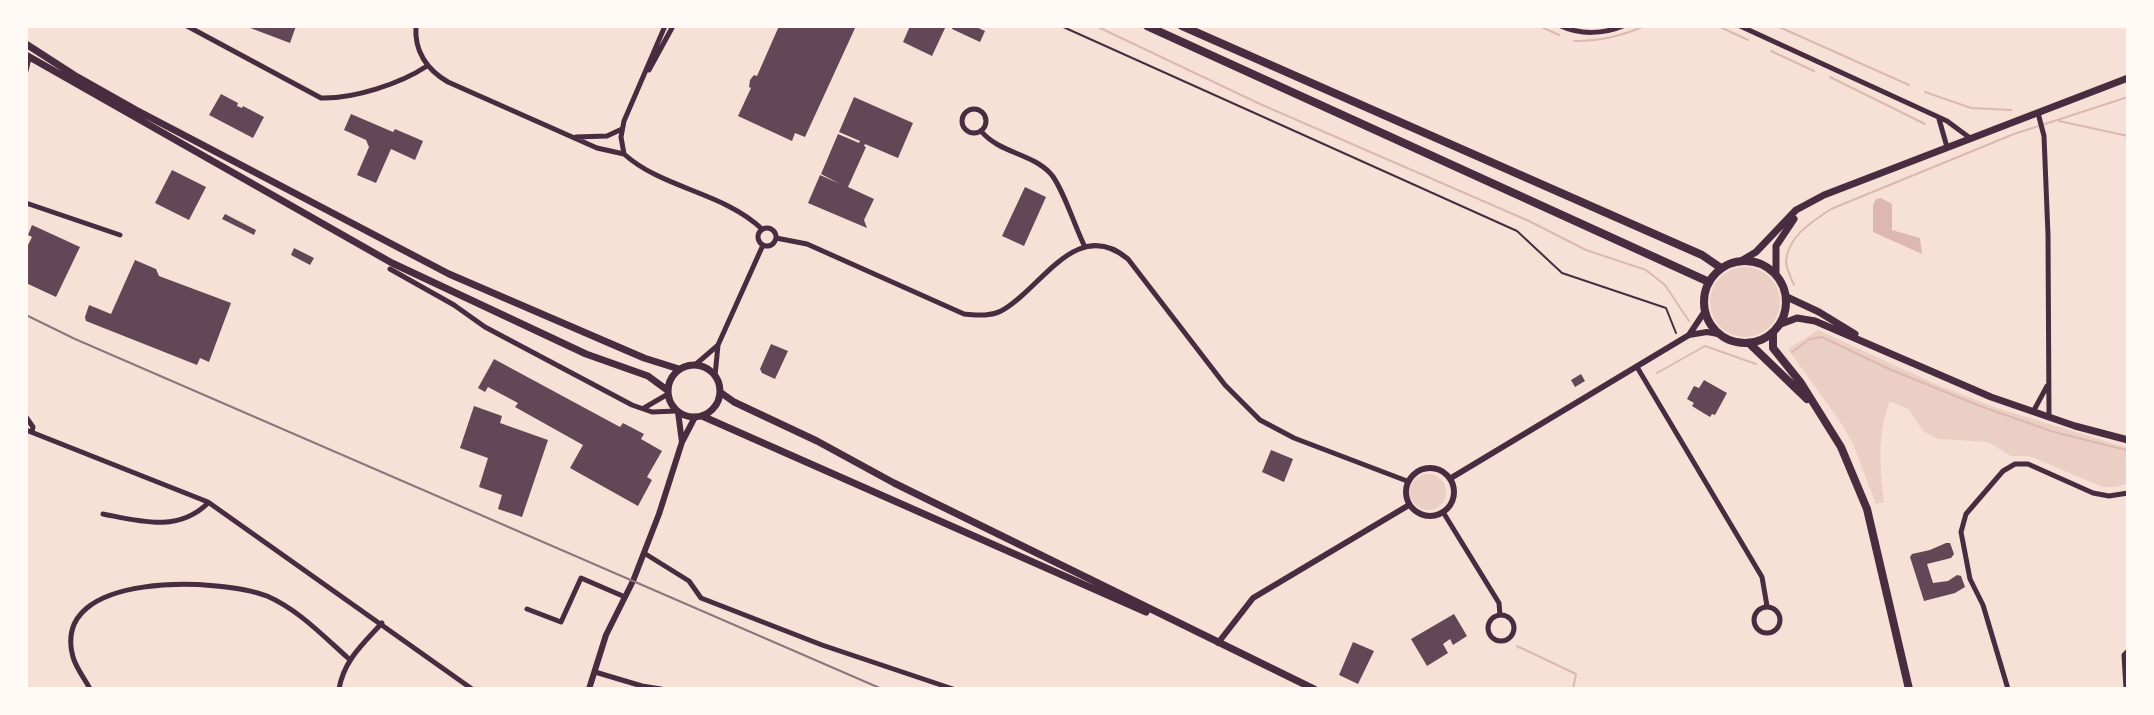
<!DOCTYPE html>
<style>
body{margin:0}
#map{position:relative;width:2154px;height:715px;overflow:hidden;background:#f7e1d7;font-family:"Crimson Pro",serif}
canvas{display:block}
.frame{position:absolute;inset:0;border:28px solid #fffaf5;pointer-events:none}
</style>
<div id="map">
<canvas width="2154" height="715"></canvas>
<div class="frame"></div>
</div>
<script>
const ctx = document.querySelector('canvas').getContext('2d');
ctx.lineJoin = 'round';
function fillPath(path, color) { ctx.fillStyle = color; ctx.fill(path, 'evenodd'); }
function trace(path, color, width, dash) { ctx.strokeStyle = color; ctx.lineWidth = width; ctx.lineCap = dash ? 'butt' : 'round'; ctx.setLineDash(dash || []); ctx.stroke(path); }
const green = new Path2D(`
 M1710 302a35 35 0 1 1 70 0a35 35 0 1 1-70 0Z
 M1818 330 1933 383 1997 408 2128 448V483L2116 487H2103L2029 456H2011L1988 442 1938 439 1923 431 1908 409 1890 401C1877 434 1880 467 1884 502L1876 504 1853 444 1841 423 1788 349Z
 M1410 492a18 18 0 1 1 36 0a18 18 0 1 1-36 0Z`);
const water = new Path2D(`
 M1881 198 1892 204V230L1920 238 1922 254 1873 232V205L1876 199Z`);
const stream = new Path2D(`
 M1096 26 1260 104 1529 221 1586 250 1646 270 1665 285 1689 321
 M1539 26 1559 35
 M1718 26 1748 40
 M1777 26 1909 85
 M1574 41C1601 41 1621 36 1645 26
 M1771 51 1814 71
 M1830 77 1925 124
 M1925 92 1971 108 2011 110
 M2059 121 2128 136
 M1794 285C1791 278 1786 268 1786 261 1788 236 1813 221 1831 209L2014 134 2128 97
 M1792 352 1810 339 1822 337 1889 369 1980 406 2054 432 2126 450
 M1657 373 1705 346 1756 364
 M1517 646 1576 674 1573 689`);
const building = new Path2D(`
 M245 26H296L290 43Z
 M779 26H856L805 137 795 133 792 141 738 116 751 88 749 87 750 80 754 75 757 76Z
 M910 26H946L932 56 903 42Z
 M953 26H974L985 31 980 42 952 29Z
 M221 94 238 103 237 106 242 108 243 106 264 117 253 138 209 115Z
 M854 97 913 123 898 158 865 144 864 146 866 147 848 187 874 199 864 220 867 228 808 203 820 175 840 184 821 174 838 134 859 143 860 141 839 132Z
 M351 114 393 132 395 129 423 141 415 160 391 149 376 183 357 175 369 147 366 140 344 130Z
 M172 170 206 187 189 220 155 203Z
 M1025 187 1046 197 1024 246 1002 236Z
 M225 214 256 230 254 235 222 219Z
 M32 225 80 247 56 297 26 283V249L32 237 28 235Z
 M294 248 314 258 310 265 291 255Z
 M135 260 156 269 159 276 231 303 209 362 200 358 197 365 86 321 85 317 89 305 111 314Z
 M771 344 788 351 775 379 762 373 760 369Z
 M494 359 620 427 623 423 644 434 641 439 662 451 647 477 652 480 638 506 570 468 583 445 515 407 518 403 488 387 485 392 478 388Z
 M1581 374 1585 381 1575 387 1571 380Z
 M1704 380 1727 393 1715 415 1712 414 1710 417 1692 406 1694 403 1687 399 1694 386 1699 388Z
 M474 406 502 416 500 423 548 440 522 517 498 509 502 495 479 487 488 458 460 448Z
 M1271 450 1293 459 1284 482 1262 472Z
 M1946 543H1950L1954 554 1951 558 1927 564 1933 583 1948 581 1957 575 1961 576 1965 587 1955 593 1924 601 1910 557 1912 554 1930 550Z
 M1454 614 1467 636 1453 645 1450 639 1443 644 1448 653 1427 666 1411 639Z
 M1353 642 1374 651 1358 684 1339 675Z`);
const path = new Path2D(`
 M1061 26 1517 231 1562 273 1666 308 1676 333`);
const minor = new Path2D(`
 M187 26 321 98C353 99 400 84 427 66
 M416 26C414 51 427 70 448 82L597 148 624 154
 M665 26 624 121 621 137 624 154C663 189 723 192 762 229
 M1561 26C1580 35 1604 34 1623 26
 M1740 26 1947 121 1970 138
 M649 70 673 26
 M26 71 29 58
 M962 121a12 12 0 1 1 24 0a12 12 0 1 1-24 0Z
 M2038 113 2044 136 2048 235 2049 416
 M1939 119 1947 147
 M981 131C999 153 1031 153 1050 173 1062 185 1076 230 1085 247
 M576 137 607 136 622 129
 M26 203 120 235
 M758 237a9 9 0 1 1 18 0a9 9 0 1 1-18 0Z
 M776 238 807 244 964 314C977 315 989 317 1001 311 1040 291 1076 215 1128 259L1225 385 1260 420 1294 438 1407 481
 M390 269 454 305 485 327 632 405 652 412 676 411
 M695 365 717 346
 M1637 367 1762 577 1767 606
 M715 376 718 345 763 245
 M644 408 668 394
 M2033 412 2047 386
 M26 417 33 427 32 432
 M26 430 208 502 472 689
 M1443 512 1499 603 1500 615
 M103 514C139 521 178 533 208 503
 M644 553 689 581 701 598 822 645 953 689
 M1754 620a13 13 0 1 1 26 0a13 13 0 1 1-26 0Z
 M527 609 561 622 581 578 625 597
 M1488 628a13 13 0 1 1 26 0a13 13 0 1 1-26 0Z
 M595 672 642 686 661 689
 M90 689C85 679 76 668 73 657 49 570 220 578 267 596 299 610 323 636 349 659
 M339 689C344 660 363 644 382 623
 M2008 689 1983 605 1970 579 1961 532 1966 514 2003 471 2015 464H2028L2093 493 2109 496 2128 493
 M2126 689 2124 655 2128 651`);
const tertiary = new Path2D(`
 M1689 335 1707 332 1718 334
 M678 412 682 442
 M1406 492a24 24 0 1 1 48 0a24 24 0 1 1-48 0Z
 M1451 478 1689 335 1705 311
 M1218 643 1253 598 1409 505
 M589 689 606 635 633 581 659 514 682 442 695 417`);
const secondary = new Path2D(`
 M26 44 74 75 136 110 449 274 644 358 679 369
 M26 55 392 263 586 354 648 376 667 390
 M1741 261 1756 252 1796 210 1824 195 2128 78
 M1776 274V246L1794 219
 M1787 297 1819 312 1855 334
 M1781 324 1797 318 1815 321 1991 397 2075 426 2128 440
 M668 391a26 26 0 1 1 52 0a26 26 0 1 1-52 0Z
 M720 392 734 402 817 441 894 483 1314 689
 M702 416 1146 612`);
const primary = new Path2D(`
 M1147 26 1709 282
 M1182 26 1702 255 1721 268
 M1704 302a41 41 0 1 1 82 0a41 41 0 1 1-82 0Z
 M1773 333V348L1801 383 1841 447 1867 509 1909 689
 M1750 344 1807 399`);
const rail = new Path2D(`
 M26 315 75 339 882 689`);
fillPath(green, '#ebcfc5');
fillPath(water, '#dcb8b0');
trace(stream, '#dcb8b0', 2);
fillPath(building, '#644757');
trace(path, '#4a2c40', 2);
trace(minor, '#4a2c40', 5);
trace(tertiary, '#4a2c40', 6);
trace(secondary, '#4a2c40', 7);
trace(primary, '#4a2c40', 8);
trace(rail, '#8f747c', 2);
</script>
